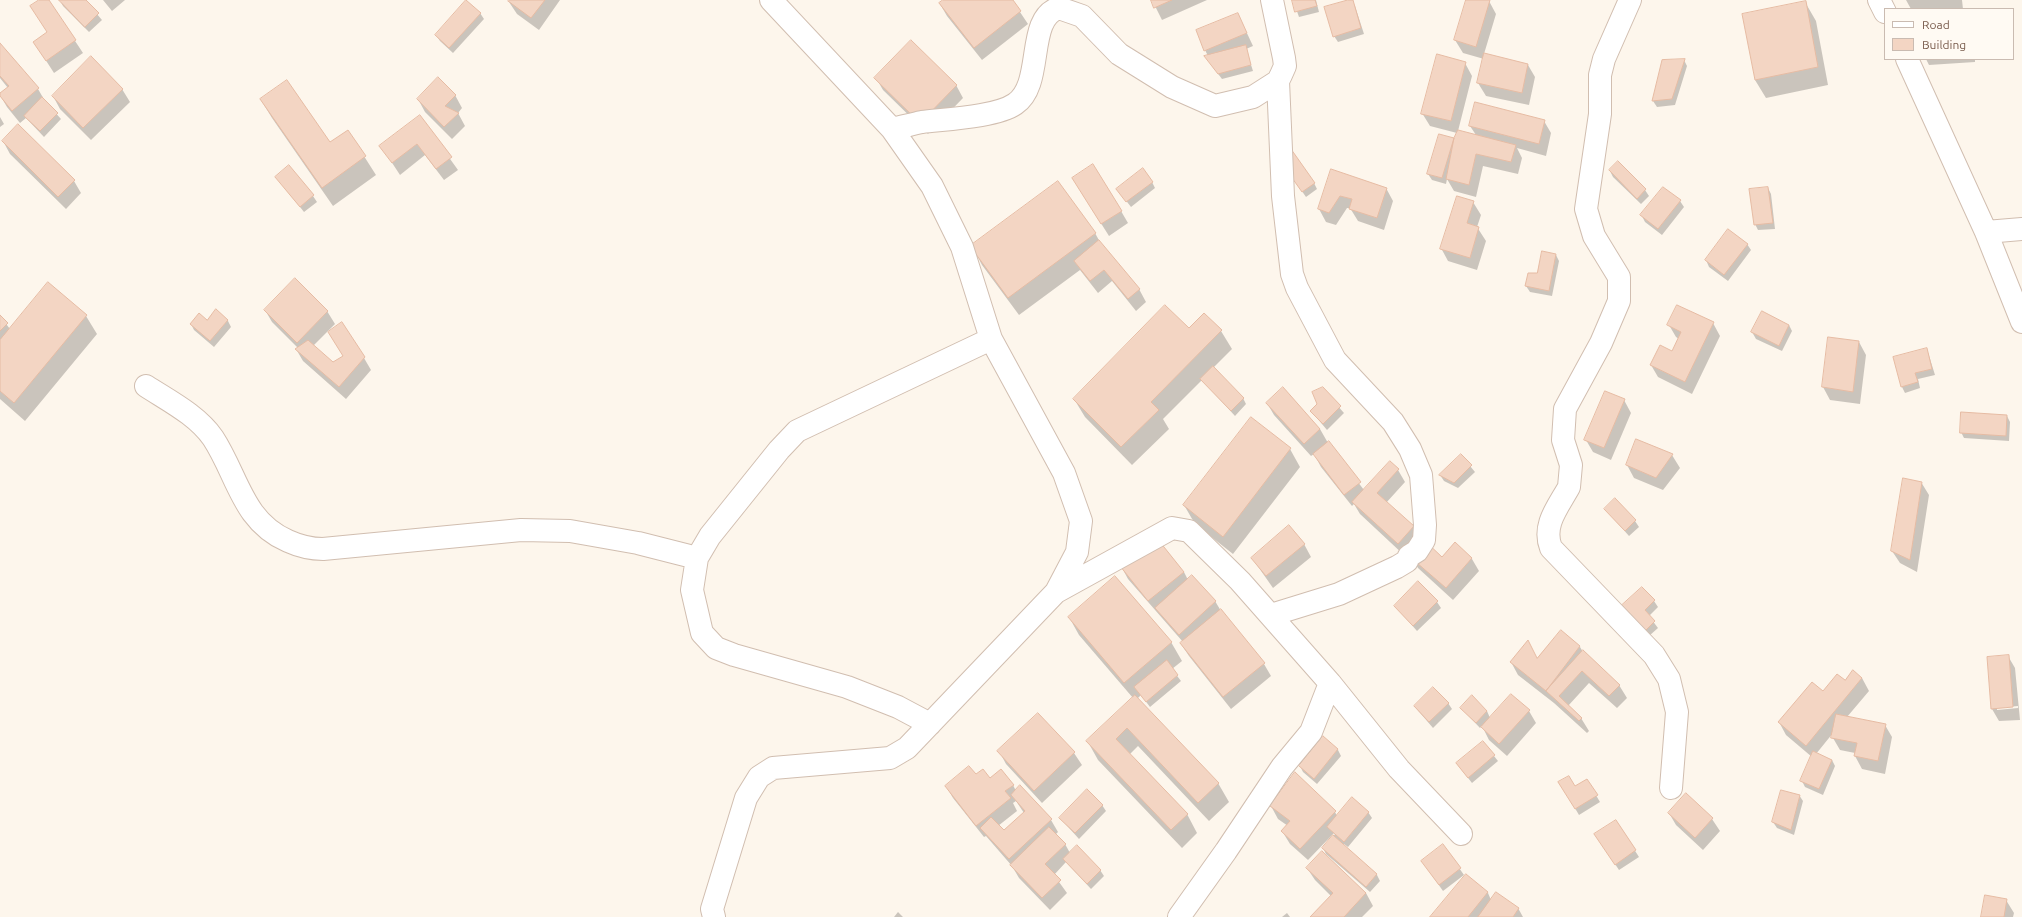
<!DOCTYPE html>
<style>
body{margin:0}
#map{position:relative;width:2022px;height:917px;overflow:hidden;background:#fdf6ec;font-family:Ubuntu,sans-serif}
canvas{display:block}
.legend{position:absolute;left:1884px;top:8px;width:130px;height:52px;box-sizing:border-box;background:#fffaf3;border:1px solid #cabbb1;margin:0;padding:5px 7px;list-style:none;font-size:12px;color:#7a5c4d}
.legend li{display:flex;align-items:center;gap:8px;height:20px}
.legend b{width:20px;border:1px solid #cabbb1}
</style>
<div id="map">
<canvas width="2022" height="917"></canvas>
<ul class="legend">
<li><b style="height:5px;background:#fff"></b>Road</li>
<li><b style="height:11px;background:#f3d5c3"></b>Building</li>
</ul>
</div>
<script>
const ctx = document.querySelector('canvas').getContext('2d');
ctx.lineJoin = 'round';
function fillPath(path, color) { ctx.fillStyle = color; ctx.fill(path, 'evenodd'); }
function trace(path, color, width, dash) { ctx.strokeStyle = color; ctx.lineWidth = width; ctx.lineCap = dash ? 'butt' : 'round'; ctx.setLineDash(dash || []); ctx.stroke(path); }
const shadow = new Path2D(`
 M41 0H48L83 53 54 73 34 42 48 33Z
 M60 0H85L102 20 89 32 63 6Z
 M103 0H125L112 11Z
 M510 0H560L539 30 517 14 509 2Z
 M944 0H1012L1028 24 982 60 947 16 940 4Z
 M1152 0H1207L1162 20Z
 M1293 0H1316L1319 12 1299 17Z
 M1351 0 1355 6 1364 34 1338 42 1334 36Z
 M1467 0 1489 1 1496 14 1484 54 1528 65 1535 77 1529 105 1486 96 1478 83 1484 59 1463 53 1455 40Z
 M1906 0H1962L1963 9H1911Z
 M1805 2 1816 21 1828 85 1766 98 1755 80Z
 M480 13 484 19 453 53 440 41 436 35Z
 M1238 14 1253 46 1246 49 1253 71 1222 79 1209 62 1208 56 1205 50Z
 M0 45 38 89 45 101 61 119 44 137 26 118 20 123 7 107 0 95 8 88 0 78Z
 M1926 59H1975V62L1929 65Z
 M1684 60 1687 66 1675 105 1657 107 1653 101Z
 M1465 63 1472 76 1458 131 1476 135 1470 126 1544 121 1551 133 1546 156 1517 148 1522 158 1518 174 1483 166 1476 197 1454 191 1447 179 1446 184 1432 180 1428 174 1440 135 1454 139 1457 133 1430 126 1422 113Z
 M876 78 956 85 963 98 928 134 883 90Z
 M122 89 130 102 91 140 60 109 53 96Z
 M455 95 462 108 458 113 465 126 452 139 425 112 418 99Z
 M261 100 330 144 348 131 376 175 333 206 272 118Z
 M0 117 4 124 0 127Z
 M420 117 458 170 444 180 425 155 400 175 381 146Z
 M3 141 74 181 81 193 66 209 10 154Z
 M1283 164 1314 183 1317 189 1306 197Z
 M1331 171 1386 188 1393 201 1384 230 1358 221 1350 208H1347L1336 225 1326 222 1319 209Z
 M1610 171 1645 190 1649 196 1641 204 1613 177Z
 M276 177 313 196 317 202 304 212Z
 M1152 182 1155 188 1131 207 1117 189Z
 M1768 188 1771 194 1775 229 1758 230 1755 224Z
 M1080 190 1121 211 1128 223 1109 236Z
 M1680 201 1684 207 1662 235 1645 222 1642 216Z
 M1473 202 1481 215 1477 227 1486 241 1477 270 1448 261 1441 248Z
 M1095 233 1101 244 1139 289 1146 302 1136 311 1112 281 1098 293 1080 270 1019 315 982 265 972 246Z
 M1747 244 1751 250 1728 281 1709 267 1706 260Z
 M1543 252 1556 255 1559 261 1552 296 1530 292 1526 286 1538 274Z
 M216 310 228 321 231 327 214 347 194 330 191 324 207 322Z
 M265 310 327 311 335 324 313 346 333 364 344 357 329 332 364 358 371 370 346 399 303 361 296 349 298 348 272 322Z
 M1204 314 1221 331 1232 349 1213 368 1243 398 1246 404 1235 416 1202 380 1163 419 1169 429 1132 465 1085 417 1074 399 1189 330Z
 M0 316 10 329 86 316 97 334 25 421 0 399Z
 M1713 323 1720 336 1692 394 1658 377 1651 365 1673 353 1679 339 1676 337 1669 325Z
 M1789 325 1792 331 1782 351 1756 339 1752 332Z
 M1859 342 1866 355 1860 404 1830 400 1823 387Z
 M1927 349 1935 375 1918 379 1920 388 1905 393 1902 387Z
 M1322 388 1344 413 1327 430 1311 411 1318 404Z
 M1624 400 1631 413 1611 460 1593 452 1586 440Z
 M1267 403 1320 429 1328 443 1364 490 1398 470 1405 482 1386 503 1413 527 1420 539 1405 556 1360 514 1354 504 1352 506 1321 467 1314 454 1311 456 1274 415Z
 M2007 416 2010 422 2009 441 1964 438 1961 432Z
 M1637 441 1672 455 1680 468 1663 490 1634 478 1627 465Z
 M1290 449 1300 467 1233 554 1195 524 1184 505Z
 M1461 455 1475 472 1458 488 1444 481 1440 475Z
 M1921 482 1929 495 1917 572 1900 563 1892 551Z
 M1605 509 1635 521 1639 527 1629 536Z
 M1304 544 1311 557 1273 588 1252 558Z
 M1455 544 1472 559 1479 571 1453 600 1418 568 1410 556 1442 558Z
 M1121 566 1184 572 1188 580 1215 601 1221 611 1264 664 1271 676 1231 709 1189 656 1181 644 1183 642 1128 579Z
 M1654 601 1658 607 1649 616 1658 628 1649 636 1626 613Z
 M1437 602 1441 608 1417 631 1395 606Z
 M1069 617 1171 642 1182 661 1172 669 1181 681 1150 707 1141 695 1137 699 1218 783 1229 802 1209 821 1138 746 1129 755 1187 814 1197 833 1182 848 1098 760 1088 742 1133 698 1079 635Z
 M1561 632 1580 647 1583 652 1619 685 1627 698 1617 708 1589 683 1568 706 1581 718 1589 731 1587 733 1554 703 1518 675 1511 662 1537 660Z
 M2008 656 2015 668 2020 720 1999 721 1992 709ZM2018 706V708L1997 710V708Z
 M1862 678 1869 691 1847 717 1885 725 1892 737 1885 774 1862 769 1855 756V753L1840 750 1833 738V733L1816 754 1832 760 1835 766 1823 795 1805 787 1802 781 1812 757 1786 735 1779 722 1823 692 1845 681Z
 M1448 703 1452 709 1433 728 1415 707Z
 M1461 708 1487 711 1490 718 1529 711 1536 723 1507 756 1489 740 1482 726 1480 728Z
 M1038 714 1074 753 1082 765 1042 803 1006 764 999 751Z
 M1324 738 1338 750 1341 756 1317 784 1303 772 1300 766Z
 M1494 756 1498 761 1472 783 1457 764Z
 M976 776 1013 785 1016 791 1051 820 1058 832 1055 835 1065 844 1070 853 1100 870 1104 876 1091 889 1066 862 1054 875 1067 893 1050 910 1019 878 1012 866 986 836 984 837 953 798 946 786ZM1016 801 1024 813 1004 832 998 826 1017 811 1013 803Z
 M1587 780 1600 802 1579 815 1560 783 1575 787Z
 M1686 794 1712 819 1720 831 1703 850 1676 825 1669 813Z
 M1799 795 1803 801 1794 835 1777 828 1773 822Z
 M1102 805 1106 811 1079 839 1060 818Z
 M1271 806 1335 812 1337 816 1368 812 1372 818 1348 847 1344 844 1343 845 1377 875 1380 881 1370 892 1326 854 1323 848 1336 833 1335 832 1308 860 1290 844 1282 831 1288 826 1278 819Z
 M1616 821 1639 857 1619 870 1599 840Z
 M1443 845 1464 875 1443 891 1422 861Z
 M1307 868 1366 893 1373 906 1362 917H1312L1331 896 1315 880Z
 M1466 875 1488 893 1491 900 1518 908 1523 917H1431Z
 M2006 900 2014 913 2013 917H1982Z
 M898 912 903 917H894Z
 M1287 913 1290 917H1282Z`);
const building = new Path2D(`
 M39 0H49L76 40 46 61 33 42 47 32 30 6Z
 M59 0H86L99 13 85 27Z
 M466 0 481 13 449 48 435 35Z
 M509 0H545L531 18 508 1Z
 M943 0H1013L1021 11 974 48 939 3Z
 M1151 0H1172L1154 8Z
 M1292 0H1315L1317 6 1295 12Z
 M1348 0H1353L1361 28 1333 37 1324 7Z
 M1466 0H1490L1476 47 1454 40Z
 M1806 1 1818 67 1755 80 1742 14Z
 M1238 13 1247 33 1204 51 1196 30Z
 M911 40 957 85 920 123 874 78Z
 M0 43 39 88 12 111 0 96V93L9 86 0 76Z
 M1246 45 1251 65 1218 74 1204 56Z
 M1484 53 1528 64 1522 93 1477 83Z
 M1437 54 1466 62 1451 121 1421 114Z
 M91 56 123 89 83 128 52 96Z
 M1685 59 1672 99 1652 101 1662 60Z
 M438 77 456 95 445 106 459 113 444 127 417 99Z
 M287 80 330 142 348 130 366 156 322 188 260 99Z
 M42 97 58 113 40 131 24 116Z
 M1475 102 1545 120 1539 144 1469 126Z
 M420 115 452 157 436 169 417 144 392 163 379 146Z
 M18 124 75 180 58 197 2 141Z
 M1458 130 1516 145 1511 162 1476 154 1469 185 1446 179 1454 138Z
 M1439 134 1454 138 1442 178 1427 174Z
 M1291 149 1315 183 1302 192 1278 158Z
 M1618 161 1646 189 1637 199 1609 170Z
 M1093 164 1122 211 1101 224 1072 178Z
 M289 165 314 195 300 207 275 177Z
 M1143 168 1153 182 1126 202 1116 189Z
 M1331 169 1387 188 1377 218 1349 209 1352 199 1340 196 1329 213 1318 209Z
 M1058 181 1096 233 1008 298 970 246Z
 M1663 187 1681 200 1658 229 1640 215Z
 M1768 187 1773 223 1754 225 1749 189Z
 M1457 196 1474 201 1467 223 1479 227 1470 258 1440 249Z
 M1728 229 1748 244 1724 275 1705 260Z
 M1099 240 1140 289 1128 299 1104 270 1090 281 1074 261Z
 M1542 251 1556 254 1549 291 1525 286 1528 273H1537Z
 M295 278 328 311 297 343 264 310Z
 M48 282 87 315 14 403 0 391V340Z
 M1165 305 1189 328 1204 313 1222 330 1151 402 1159 410 1121 447 1073 399Z
 M1677 305 1714 322 1685 382 1650 365 1660 345 1672 351 1681 332 1667 325Z
 M216 309 228 320 210 341 190 324 199 313 207 320Z
 M1762 311 1789 325 1779 346 1751 332Z
 M0 315 8 323 0 331Z
 M342 322 365 357 339 387 295 349 308 340 333 362 343 356 328 332Z
 M1828 337 1859 341 1853 392 1822 387Z
 M1927 348 1932 369 1915 373 1918 382 1901 387 1893 357Z
 M1213 366 1244 398 1231 411 1200 379Z
 M1283 387 1320 429 1304 444 1266 403Z
 M1323 387 1341 406 1323 424 1310 411 1317 404 1312 392Z
 M1605 391 1625 399 1604 448 1584 440Z
 M1961 412 2007 415 2006 436 1960 433Z
 M1251 417 1291 448 1223 537 1183 505Z
 M1636 439 1673 454 1656 478 1626 465Z
 M1329 441 1361 482 1344 495 1313 454Z
 M1461 454 1472 465 1454 483 1439 475Z
 M1390 461 1399 469 1377 493 1414 526 1398 544 1352 502Z
 M1903 478 1922 482 1910 560 1891 551Z
 M1615 498 1636 520 1625 531 1604 509Z
 M1289 525 1305 544 1266 576 1251 558Z
 M1156 537 1184 572 1148 601 1120 566Z
 M1424 540 1442 557 1455 542 1472 558 1446 588 1409 556Z
 M1192 575 1216 601 1179 635 1155 608Z
 M1115 576 1172 642 1124 683 1068 617Z
 M1418 581 1438 601 1413 626 1394 606Z
 M1642 587 1655 600 1645 610 1655 621 1645 631 1621 606Z
 M1221 609 1265 663 1223 697 1180 643Z
 M1561 630 1580 646 1546 691 1510 662 1528 640 1537 658Z
 M1583 650 1620 685 1609 696 1582 671 1559 696 1582 718 1579 721 1546 691Z
 M2009 655 2013 707 1991 709 1987 657Z
 M1167 660 1178 675 1146 702 1134 687Z
 M1853 670 1862 678 1806 746 1778 722 1812 682 1823 691 1837 674 1845 680Z
 M1433 687 1449 703 1429 722 1414 706Z
 M1511 694 1530 710 1499 744 1481 727Z
 M1135 695 1219 783 1198 803 1127 728 1116 739 1188 814 1171 830 1086 741Z
 M1472 695 1487 711 1476 723 1460 708Z
 M1038 713 1075 752 1034 791 997 751Z
 M1836 714 1886 724 1878 761 1854 756 1857 743 1831 738Z
 M1323 736 1338 749 1314 779 1299 766Z
 M1483 741 1495 755 1468 778 1456 763Z
 M1813 751 1832 760 1819 789 1800 781Z
 M969 766 976 774 983 769 990 778 1001 769 1014 785 1005 791 1011 798 976 826 945 786Z
 M1295 772 1336 811 1300 849 1281 831 1290 821 1270 806Z
 M1569 776 1575 786 1587 779 1598 795 1575 809 1558 782Z
 M1020 785 1052 819 1009 859 980 828 991 817 1004 830 1025 811 1011 795Z
 M1087 789 1103 805 1075 833 1059 818Z
 M1781 790 1800 795 1791 830 1772 822Z
 M1686 793 1713 818 1695 838 1668 813Z
 M1352 797 1369 812 1344 842 1327 827Z
 M1616 820 1636 850 1615 865 1594 834Z
 M1049 827 1066 844 1045 864 1061 880 1042 898 1010 865Z
 M1333 835 1377 874 1366 887 1322 848Z
 M1443 844 1461 868 1439 885 1421 861Z
 M1077 845 1101 870 1087 884 1063 859Z
 M1322 851 1366 893 1344 917H1310L1333 893 1306 868Z
 M1466 874 1488 892 1468 917H1430Z
 M1496 892 1519 908 1513 917H1478Z
 M1985 895 2007 899 2004 917H1981Z`);
const street = new Path2D(`
 M1630 0 1604 59 1600 75V114L1586 209 1594 236 1619 277V301L1601 343 1565 409 1563 440 1571 465 1569 487C1558 507 1542 525 1551 548L1654 655 1669 679 1677 712 1671 788
 M1879 0 1885 12
 M1907 59 1986 232 2022 322
 M892 129C902 127 912 124 922 122 947 119 996 117 1015 104 1045 84 1025 18 1059 8L1082 16 1119 54 1172 87 1215 106 1253 97 1278 81 1281 75 1285 66 1284 58 1272 0
 M1986 232 2022 229
 M146 386C169 401 197 415 213 438 238 476 242 521 288 541 299 546 311 549 323 549L521 530 570 531 638 543 697 558
 M1056 592 1172 528 1189 531 1240 581 1330 683 1399 769 1461 834
 M1271 615 1339 594 1397 567 1407 561 1409 556 1417 551 1424 540 1425 525 1421 475 1410 449 1393 422 1335 360 1297 288 1292 274 1283 196 1278 81
 M930 724 898 707 847 687 734 655 716 648 702 633 692 590 697 558 710 536 779 450 797 431 991 339
 M714 917 712 909 746 798 759 777 773 768 890 758 907 748 1056 592 1077 552 1081 521 1064 473 991 339 962 247 932 186 892 129 771 0
 M1179 917 1226 851 1282 767 1311 732 1330 683`);
fillPath(shadow, '#0003');
fillPath(building, '#f3d5c3');
trace(building, '#e6bba3', 1);
trace(street, '#d1beb0', 24);
trace(street, '#fff', 22);
</script>
